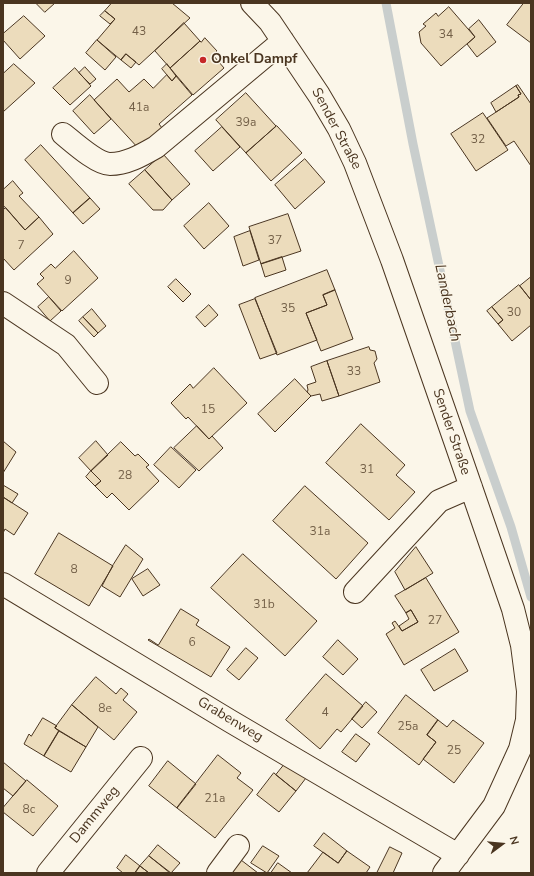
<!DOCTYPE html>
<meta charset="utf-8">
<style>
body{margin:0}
#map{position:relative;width:534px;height:876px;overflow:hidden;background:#fbf6e9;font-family:"Nunito Sans",sans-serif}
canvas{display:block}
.frame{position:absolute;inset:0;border:4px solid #4a3520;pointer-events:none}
.north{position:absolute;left:482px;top:824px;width:40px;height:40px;-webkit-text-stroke:3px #fbf6e9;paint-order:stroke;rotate:74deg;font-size:11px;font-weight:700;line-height:16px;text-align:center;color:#4a3520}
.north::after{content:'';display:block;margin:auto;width:14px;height:18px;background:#4a3520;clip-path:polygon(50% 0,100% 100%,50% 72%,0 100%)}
</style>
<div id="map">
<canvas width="534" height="876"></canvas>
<div class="frame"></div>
<div class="north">N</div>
</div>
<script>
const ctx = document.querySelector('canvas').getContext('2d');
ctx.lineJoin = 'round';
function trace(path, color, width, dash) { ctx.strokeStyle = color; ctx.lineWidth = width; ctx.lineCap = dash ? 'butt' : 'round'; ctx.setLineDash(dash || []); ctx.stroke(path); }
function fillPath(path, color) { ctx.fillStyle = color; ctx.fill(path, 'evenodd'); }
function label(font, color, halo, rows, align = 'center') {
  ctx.font = font + ' "Nunito Sans",sans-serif'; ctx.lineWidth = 3; ctx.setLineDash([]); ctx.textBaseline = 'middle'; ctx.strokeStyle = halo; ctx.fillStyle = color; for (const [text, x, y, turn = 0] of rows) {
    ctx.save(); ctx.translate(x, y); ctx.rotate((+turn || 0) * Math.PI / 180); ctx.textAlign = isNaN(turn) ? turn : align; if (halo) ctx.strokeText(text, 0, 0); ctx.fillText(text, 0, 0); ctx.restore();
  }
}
const stream = new Path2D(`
 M386 3 413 144 470 411 511 527 531 597`);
const building = new Path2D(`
 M36 3H55L45 12Z
 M112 3H172L190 18 139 65 126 54 121 60 97 40 115 19 105 11Z
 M524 3H531V43L507 25Z
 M449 7 475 37 441 66 421 43 419 32 426 26 423 24 436 13 438 16Z
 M105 11 115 19 110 24 100 16Z
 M24 16 45 36 20 59 3 40V34Z
 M479 20 496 42 477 57 467 44 475 37 469 29Z
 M184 23 200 41 170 68 155 51Z
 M205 38 217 51 213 55 224 68 193 95 170 68 200 41 201 42Z
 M97 40 116 57 105 70 86 53Z
 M126 54 136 62 131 68 121 60Z
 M14 64 35 83 3 112V74Z
 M167 64 176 76 172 81 162 69Z
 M85 67 96 79 90 84 79 73Z
 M75 68 91 86 70 105 53 88Z
 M167 75 172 81 176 76 192 95 159 124 162 128 139 149 94 100 117 79 129 92 144 79 153 88Z
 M518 85 531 104V166L514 141 506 146 487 118 519 97 518 95 521 94 516 86Z
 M516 86 521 94 518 95 519 97 496 112 491 103Z
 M246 93 276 126 246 153 216 120Z
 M90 95 111 119 94 134 73 111Z
 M483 113 508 150 476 171 451 134Z
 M277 126 302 153 271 181 246 153Z
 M222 127 240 147 213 171 195 151Z
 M41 145 90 198 73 213 25 160Z
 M163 154 190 184 172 200 145 170Z
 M305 159 325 182 295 209 275 185Z
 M145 170 172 200 163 210H153L129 184Z
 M13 181 23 193 19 196 39 217 25 230 3 205V190Z
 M90 198 100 209 83 224 73 213Z
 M209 203 229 226 204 249 184 226Z
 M6 208 25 230 39 217 53 234 14 270 3 258V210Z
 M288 214 301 251 261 264 249 227Z
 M250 231 259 260 243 266 234 237Z
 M74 251 98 278 62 311 37 284 44 278 40 274 51 264 55 268Z
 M282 257 286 270 265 277 261 264Z
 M327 270 335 290 323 295 327 305 306 313 317 340 277 355 255 298Z
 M531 277V300L520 286Z
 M176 279 191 294 183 302 168 287Z
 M519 285 531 300V325L512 341 498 324 503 320 492 307Z
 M335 290 353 339 321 351 306 313 327 305 323 295Z
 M49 297 61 311 50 321 38 307Z
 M255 299 277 353 260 359 239 305Z
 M209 305 218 315 205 327 196 317Z
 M492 307 503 320 498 324 487 311Z
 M92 309 106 326 98 333 83 317Z
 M83 317 98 333 94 337 79 321Z
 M369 347 370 350 375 351 377 359 374 363 380 382 339 396 327 361Z
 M327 361 339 396 322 401 320 394 311 396 307 392 308 390 307 385 316 382 311 367Z
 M214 368 247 403 209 439 188 417 186 419 171 403 190 384 193 388Z
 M295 379 311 396 275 432 258 414Z
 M361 424 405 465 396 475 415 492 389 520 326 463Z
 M197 426 209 439 212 436 223 448 199 471 174 448Z
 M3 441 16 452 3 473Z
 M96 441 108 455 91 471 79 458Z
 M121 442 135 456 138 454 149 465 146 467 159 481 129 510 112 493 107 498 95 486 101 481 91 471Z
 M171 447 196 470 179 488 154 465Z
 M91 471 101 481 95 486 86 477Z
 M3 485 18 494 12 503 3 497Z
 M305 486 368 543 336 579 273 521Z
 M3 497 28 513 14 535 5 529 3 533Z
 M59 533 113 566 89 606 35 574Z
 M126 545 143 559 120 597 102 586 113 565Z
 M416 547 433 573 405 590 395 572Z
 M243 554 317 621 285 656 211 588Z
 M148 569 160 585 143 596 132 579Z
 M426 578 459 632 404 665 386 634 395 628 392 623 395 621 402 631 418 622 411 610 406 613 395 596Z
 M181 609 199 620 196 625 230 647 211 677 148 640 149 639 158 645Z
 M411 610 418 622 402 631 399 626 409 619 406 613Z
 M338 640 358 659 343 675 323 657Z
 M246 648 258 658 239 680 227 670Z
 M455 649 468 671 434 691 421 670Z
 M326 674 363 706 341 732 337 729 320 749 286 720Z
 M96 677 116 694 121 688 128 694 123 700 137 712 114 740 72 705Z
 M406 695 438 720 427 735 436 742 419 765 378 733Z
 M366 702 377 712 362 728 352 719Z
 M72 705 98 727 86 747 55 728Z
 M43 718 57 726 55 728 59 731 44 756 24 744 29 734 31 736Z
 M438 720 447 727 453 720 484 743 454 783 423 759 436 742 427 735Z
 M59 731 86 747 71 772 44 756Z
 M356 734 370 744 356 762 342 752Z
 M218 755 241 773 237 778 253 790 215 838 177 808Z
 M168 761 196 784 177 808 149 786Z
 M3 762 26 781 13 796 3 788Z
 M284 765 306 778 296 791 276 775Z
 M274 773 296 791 279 812 257 795Z
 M27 780 58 806 33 836 3 812V808Z
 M324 833 347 851 338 863 314 846Z
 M158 845 180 863 171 873 149 856Z
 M263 846 279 856 267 873 251 863Z
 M390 847 402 853 393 873H377Z
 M347 851 370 867 366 873H307L323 852 338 863Z
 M126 855 140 866 135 873H123L117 868Z
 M149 856 170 873H149L140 866Z
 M241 860 258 873H231Z
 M278 863 292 873H271Z
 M140 866 149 873H135Z`);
const minor = new Path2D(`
 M252 3 270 22 319 95 339 129 355 163 392 260 455 441 513 609 522 645 528 691 527 720 520 749 494 806 444 873
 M63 134C73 142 97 164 110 164 127 164 142 155 156 147L283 41
 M3 303 66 345 97 383
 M3 584 230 721 458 855
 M355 592 439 501 471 487
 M48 873 141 758
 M218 873 238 846`);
const markers = [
 [203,60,4,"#c62828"]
];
const numberNames = [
 ["43",139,32],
 ["34",446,35],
 ["41a",139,108],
 ["39a",246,123],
 ["32",478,140],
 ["37",275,241],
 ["7",21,246],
 ["9",68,281],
 ["35",288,309],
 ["30",514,313],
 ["33",354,372],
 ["15",208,410],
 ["31",367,470],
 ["28",125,476],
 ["31a",320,532],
 ["8",74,570],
 ["31b",264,605],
 ["27",435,621],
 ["6",192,643],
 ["8e",105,709],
 ["4",325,713],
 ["25a",408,727],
 ["25",454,751],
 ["21a",215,799],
 ["8c",29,810]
];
const poiNames = [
 ["Onkel Dampf",211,60]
];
const streetNames = [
 ["Sender Straße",336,129,62],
 ["Sender Straße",451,432,71],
 ["Grabenweg",230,720,31],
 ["Dammweg",95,815,-51]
];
const waterNames = [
 ["Landerbach",447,303,78]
];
trace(stream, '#c9cecd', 9);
fillPath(building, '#ecdcbc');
trace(building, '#4a3520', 1);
trace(minor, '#4a3520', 24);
trace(minor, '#fbf6e9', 22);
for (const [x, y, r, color] of markers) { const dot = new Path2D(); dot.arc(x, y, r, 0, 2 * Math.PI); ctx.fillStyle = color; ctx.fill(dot); trace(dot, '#fbf6e9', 1.5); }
label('12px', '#725f47', null, numberNames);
label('bold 14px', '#4a3520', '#fbf6e9', poiNames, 'left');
label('14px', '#4a3520', '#fbf6e9', streetNames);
label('italic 15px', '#4a3520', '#fbf6e9', waterNames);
</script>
